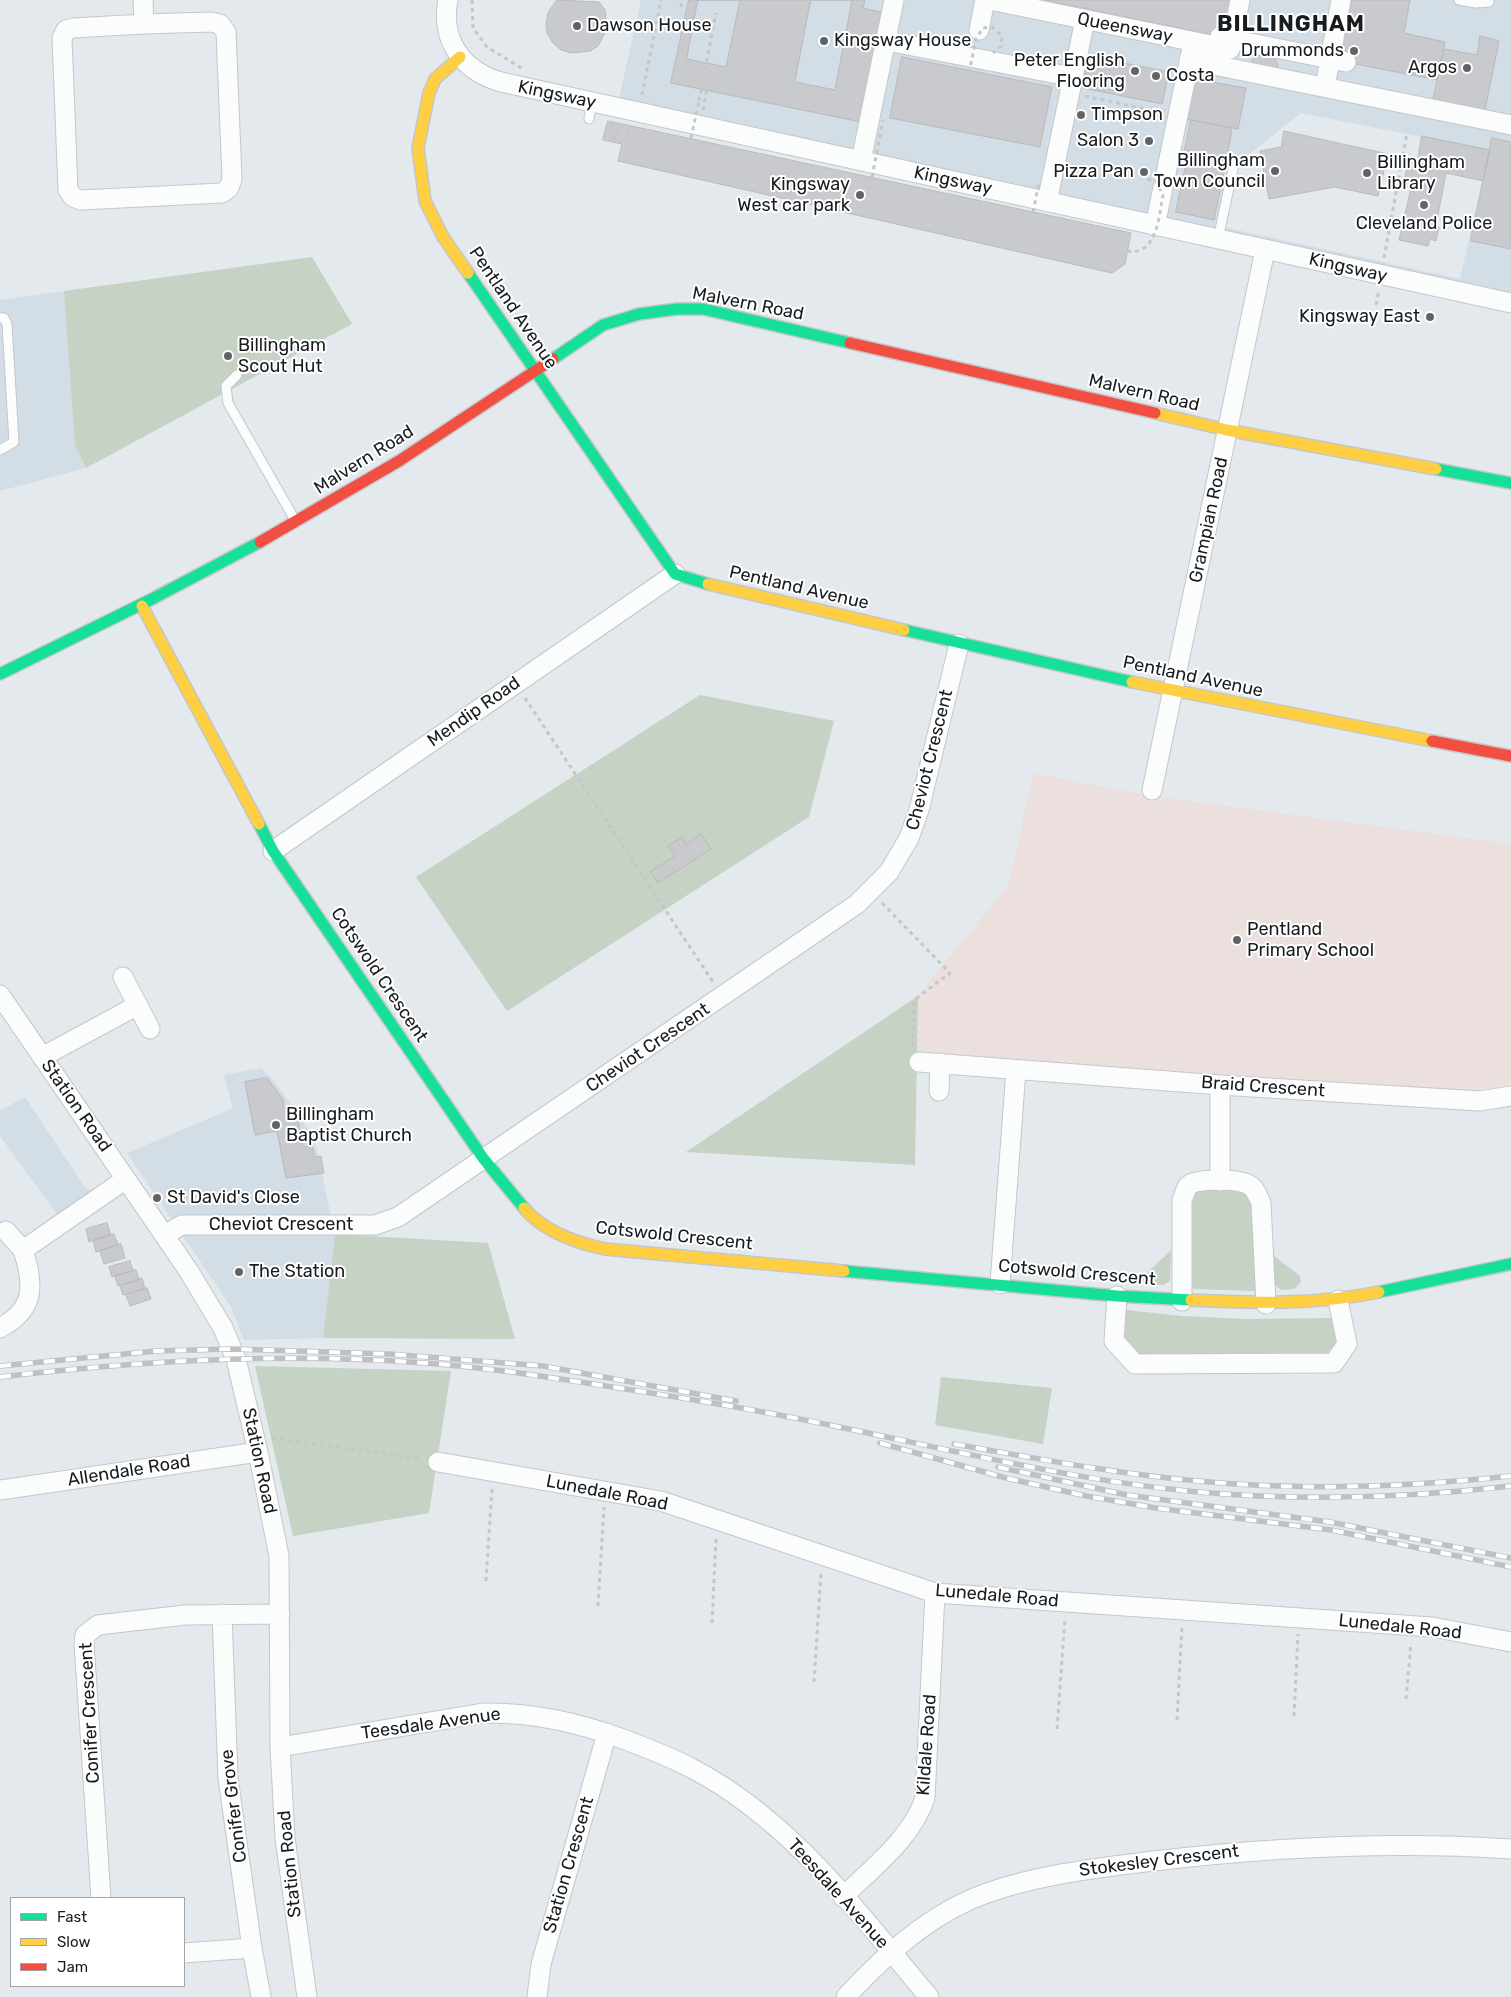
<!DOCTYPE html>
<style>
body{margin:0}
#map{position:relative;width:1511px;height:1997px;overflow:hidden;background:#e4e9ed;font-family:Rubik,sans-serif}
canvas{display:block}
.legend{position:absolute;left:10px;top:1897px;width:175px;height:90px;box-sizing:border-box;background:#fff;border:1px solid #a3a4a5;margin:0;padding:6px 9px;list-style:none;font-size:15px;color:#191c1f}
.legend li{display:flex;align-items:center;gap:10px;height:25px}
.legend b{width:25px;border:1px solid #a3a4a5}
</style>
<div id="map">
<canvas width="1511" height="1997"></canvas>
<ul class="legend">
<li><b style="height:6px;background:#16e098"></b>Fast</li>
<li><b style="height:6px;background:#ffcf43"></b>Slow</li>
<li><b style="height:6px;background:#f24e42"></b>Jam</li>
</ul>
</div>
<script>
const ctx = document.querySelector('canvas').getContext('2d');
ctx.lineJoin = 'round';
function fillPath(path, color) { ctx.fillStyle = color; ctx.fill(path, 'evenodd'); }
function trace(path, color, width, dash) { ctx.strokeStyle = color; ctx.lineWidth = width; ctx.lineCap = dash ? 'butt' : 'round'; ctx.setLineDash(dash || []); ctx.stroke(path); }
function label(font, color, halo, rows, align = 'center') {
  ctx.font = font + ' Rubik,sans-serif'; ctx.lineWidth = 4; ctx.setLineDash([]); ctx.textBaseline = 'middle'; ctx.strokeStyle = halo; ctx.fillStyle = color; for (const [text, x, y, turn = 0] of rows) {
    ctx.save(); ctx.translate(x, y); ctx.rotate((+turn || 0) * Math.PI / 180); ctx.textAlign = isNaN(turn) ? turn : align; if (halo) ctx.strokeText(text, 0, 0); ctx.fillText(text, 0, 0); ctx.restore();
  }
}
const built = new Path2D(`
 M641 0H1511V309L619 98ZM1301 113 1489 150 1460 279 1223 227 1237 164Z
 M64 291 75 444 86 468 0 491V300Z
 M261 1068 272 1078 314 1137 335 1234 323 1338 244 1340 231 1307 127 1153 233 1108 224 1075Z
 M25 1097 86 1189 107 1191 58 1216 0 1136V1111Z`);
const education = new Path2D(`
 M1033 773 1145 795 1511 844V1085L1466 1091 917 1054 918 996 1009 884Z`);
const green = new Path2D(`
 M312 257 352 324 86 468 75 445 64 291Z
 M700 695 834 721 809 817 507 1011 416 877Z
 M918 996 915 1165 686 1152Z
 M1200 1189 1244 1190C1262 1210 1257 1258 1259 1285L1254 1291 1194 1289 1190 1285 1189 1200Z
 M335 1234 488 1243 515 1339 323 1338Z
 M1171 1250 1170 1281 1163 1285 1138 1282Z
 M1273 1255 1300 1276 1301 1282 1294 1289 1281 1290 1274 1284Z
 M1126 1310 1182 1316 1246 1319 1333 1318 1338 1340 1325 1356 1134 1358 1119 1336 1121 1314Z
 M255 1366 451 1371 429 1513 293 1536Z
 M941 1377 1052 1388 1043 1444 935 1425Z`);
const building = new Path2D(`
 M557 0 599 2 605 10 607 29 598 46 590 51 571 53 561 50 553 43 547 33 546 23 548 13Z
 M689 0H865L863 8 884 13 861 122 671 83Z
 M698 0H740L726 67 687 59Z
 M811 0H852L835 90 795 82Z
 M1045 0H1234L1228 29 1219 36Z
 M1352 0H1410L1404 33 1445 42 1437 80 1346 62 1341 54Z
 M1480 36 1499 41 1484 115 1432 104 1444 49 1477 55Z
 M1266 55 1275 59 1278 65 1277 71 1251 65 1252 60 1257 56Z
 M1089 56 1169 72 1162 104 1083 88Z
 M902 57 1052 87 1040 147 890 118Z
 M1194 79 1246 88 1238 129 1186 119Z
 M1191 120 1232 128 1227 158 1185 150Z
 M608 121 1131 233 1125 264 1112 273 618 161 622 144 603 140Z
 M1284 131 1388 154 1378 196 1335 187 1269 199 1260 151 1281 147Z
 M1422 136 1490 150 1483 181 1446 173 1436 226 1439 227 1436 241 1430 239 1428 246 1399 240 1411 188 1403 186 1409 159 1417 161Z
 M1492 138 1511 142V249L1471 241Z
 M1189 151 1227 158 1214 220 1176 212Z
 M701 834 711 849 658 883 650 872 675 856 668 846 682 837 686 844Z
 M267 1078 283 1099 284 1108 289 1107 290 1112H293L295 1120 298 1119 303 1147 312 1145 315 1157 321 1156 324 1173 286 1178 277 1131 255 1135 245 1082Z
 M107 1223 111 1235 89 1242 86 1229Z
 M114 1234 118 1245 96 1252 93 1240Z
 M121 1244 125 1258 104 1264 100 1251Z
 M130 1261 133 1271 112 1277 109 1267Z
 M136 1270 139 1280 118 1286 115 1276Z
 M142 1278 145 1289 123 1295 120 1286Z
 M147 1288 151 1299 130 1306 126 1295Z`);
const path = new Path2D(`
 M472 0 473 28 487 47 523 69
 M693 0 695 1
 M681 7 682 0
 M642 95 661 0
 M1085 96 1160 112
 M699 101 716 13
 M703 110 707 88
 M613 123 610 137 616 139 619 127 622 128
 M626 145 630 130H628
 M803 181 807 167
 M808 184 812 167
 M867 197 871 181
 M1384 258 1407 133
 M1376 305 1379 291
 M525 698 713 982
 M882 903 950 973 914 1000 913 1046
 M272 1438 422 1459
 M486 1581 492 1489
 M598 1606 604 1507
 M712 1623 716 1538
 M814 1682 821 1573
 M1406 1699 1411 1643
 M1294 1716 1298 1634
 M1177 1720 1182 1626
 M1057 1729 1065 1618`);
const lane = new Path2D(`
 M1459 0 1476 3 1489 2
 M589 119 592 102
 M1218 239 1235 160
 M0 318H4L7 324 14 442 0 450
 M237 375 226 386 228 403 295 520`);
const street = new Path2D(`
 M143 0 144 24 211 22 220 24 226 32 232 179 229 188 222 193 81 200 73 197 68 190 62 38 66 30 73 28 144 24
 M448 0C440 41 463 71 501 82L1511 303
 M990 0 1230 49 1240 0
 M979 30 985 0
 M1220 37 1346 62
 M887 41 1073 77
 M1189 60 1511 125
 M1325 87 1341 0
 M861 161 894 0
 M1047 202 1085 20
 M1155 226 1192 48
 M1152 790 1265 250
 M273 851 675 574
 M123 977 150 1029
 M0 995 188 1270 223 1328 236 1359 258 1452 279 1556 280 1747 285 1838 307 1997
 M42 1057 138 1005
 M919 1062 1220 1085 1480 1101 1511 1096
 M939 1091 940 1063
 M1220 1181V1085
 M6 1231 23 1250
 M164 1235 182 1225H375L398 1217 857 904 889 872 909 838 919 810 959 644
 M1000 1284 1016 1070
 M1117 1296 1114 1341 1135 1364 1334 1363 1347 1344 1338 1300
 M1182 1301V1200L1187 1187 1192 1183C1205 1179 1240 1178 1251 1186 1256 1190 1258 1196 1261 1203L1266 1304
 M0 1328C36 1309 34 1284 23 1250L126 1179
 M438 1462 661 1501 935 1593 1432 1627 1511 1642
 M0 1490 258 1452
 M222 1614 228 1778 252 1948 261 1997
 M280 1747 483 1713C532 1712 577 1722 623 1739 647 1748 671 1757 693 1769 791 1820 859 1914 929 1997
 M843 1897C872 1868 912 1838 925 1798L935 1593
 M101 1898 84 1643 85 1635 98 1625 185 1615 280 1614
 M184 1953 252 1948
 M537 1997 541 1964 607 1733
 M846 1997C885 1954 932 1912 987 1893 1041 1874 1098 1868 1154 1861 1273 1847 1391 1841 1511 1849`);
const fast = new Path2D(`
 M468 273 675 574 708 584
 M553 359 603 325 639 314 677 309H703L850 343
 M1436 469 1511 483
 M904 630 1132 682
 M0 674 152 599 260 542
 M259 824 273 851 483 1158 524 1208
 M844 1271 1117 1296 1191 1300
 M1379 1292 1511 1264`);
const slow = new Path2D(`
 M460 57 435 79 429 93 418 148 425 201 443 237 468 273
 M1155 413 1227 430 1436 469
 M708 584 904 630
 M142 606 259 824
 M1132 682 1432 741
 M524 1208C543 1231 577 1243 605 1249L844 1271
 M1191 1300C1256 1303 1315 1305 1379 1292`);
const jam = new Path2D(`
 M850 343 1155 413
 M260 542 399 461 553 359
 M1432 741 1511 756`);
const rail = new Path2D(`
 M0 1366 156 1351 232 1349 389 1354 543 1366 736 1401
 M0 1377C172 1357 347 1349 519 1373 607 1386 696 1399 784 1416 921 1442 1058 1479 1198 1492 1302 1501 1407 1498 1511 1486
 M880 1443 1006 1478 1086 1496 1156 1508 1331 1530 1511 1567
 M954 1444C1035 1458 1116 1474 1198 1481 1302 1491 1407 1487 1511 1476
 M998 1467 1127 1495 1330 1522 1511 1558`);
const pathBridge = new Path2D(`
 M969 73 976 39 983 28 992 27 1002 36 1001 46 993 53
 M691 138 699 101
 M872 177 883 120
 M1033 212 1039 183
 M1127 251C1157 257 1159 215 1163 195L1156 181 1147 179`);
const markers = [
 [577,26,5,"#606467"],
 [824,41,5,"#606467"],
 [1354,51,5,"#606467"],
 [1467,68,5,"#606467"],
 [1135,71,5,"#606467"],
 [1156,76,5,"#606467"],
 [1081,115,5,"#606467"],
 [1149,141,5,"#606467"],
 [1275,171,5,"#606467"],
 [1144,172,5,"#606467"],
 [1367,173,5,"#606467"],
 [860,195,5,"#606467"],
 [1424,205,5,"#606467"],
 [1430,317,5,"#606467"],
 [228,356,5,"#606467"],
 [1237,940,5,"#606467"],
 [276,1125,5,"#606467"],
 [157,1198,5,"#606467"],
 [239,1272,5,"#606467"]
];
const poiNames = [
 ["Dawson House",587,26],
 ["Kingsway House",834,41],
 ["Drummonds",1344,51,"right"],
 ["Peter English",1125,61,"right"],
 ["Flooring",1125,82,"right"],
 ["Argos",1457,68,"right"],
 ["Costa",1166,76],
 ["Timpson",1091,115],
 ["Salon 3",1139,141,"right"],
 ["Billingham",1265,161,"right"],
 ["Town Council",1265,182,"right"],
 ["Billingham",1377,163],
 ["Library",1377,184],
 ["Pizza Pan",1134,172,"right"],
 ["Kingsway",850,185,"right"],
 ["West car park",850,206,"right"],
 ["Cleveland Police",1424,224,"center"],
 ["Kingsway East",1420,317,"right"],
 ["Billingham",238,346],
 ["Scout Hut",238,367],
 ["Pentland",1247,930],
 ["Primary School",1247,951],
 ["Billingham",286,1115],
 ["Baptist Church",286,1136],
 ["St David's Close",167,1198],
 ["The Station",249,1272]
];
const streetNames = [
 ["Queensway",1125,28,11],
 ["Kingsway",557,95,12],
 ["Kingsway",953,181,12],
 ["Kingsway",1348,268,13],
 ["Malvern Road",748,304,11],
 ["Pentland Avenue",513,308,56],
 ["Malvern Road",1144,393,13],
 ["Malvern Road",364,460,-32],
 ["Grampian Road",1209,520,-78],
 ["Pentland Avenue",799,588,13],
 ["Pentland Avenue",1193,677,12],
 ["Mendip Road",474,712,-35],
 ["Cheviot Crescent",930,760,-76],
 ["Cotswold Crescent",379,975,56],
 ["Cheviot Crescent",648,1048,-34],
 ["Braid Crescent",1263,1087,4],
 ["Station Road",76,1106,55],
 ["Cheviot Crescent",281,1225],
 ["Cotswold Crescent",674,1236,6],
 ["Cotswold Crescent",1077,1273,5],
 ["Station Road",259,1461,78],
 ["Allendale Road",129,1471,-9],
 ["Lunedale Road",607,1493,11],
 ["Lunedale Road",997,1596,5],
 ["Lunedale Road",1400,1627,6],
 ["Conifer Crescent",90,1713,-93],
 ["Teesdale Avenue",431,1724,-8],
 ["Kildale Road",927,1745,-86],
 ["Conifer Grove",234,1806,-97],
 ["Stokesley Crescent",1159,1861,-7],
 ["Station Road",290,1864,-96],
 ["Station Crescent",569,1865,-74],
 ["Teesdale Avenue",838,1894,48]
];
const districtNames = [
 ["BILLINGHAM",1291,25]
];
fillPath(built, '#d2dde6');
fillPath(education, '#ebe0de');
fillPath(green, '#c5d2c4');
fillPath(building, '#c8cace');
trace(building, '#b8babd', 1);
trace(lane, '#c4c7ca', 11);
trace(street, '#c4c7ca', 21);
trace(fast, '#c4c7ca', 14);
trace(slow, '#c4c7ca', 14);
trace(jam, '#c4c7ca', 14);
trace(path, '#c5c6c7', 3, [4, 4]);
trace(lane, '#fbfcfc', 9);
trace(street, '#fbfcfc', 19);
trace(fast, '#16e098', 11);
trace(slow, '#ffcf43', 11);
trace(jam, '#f24e42', 11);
trace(rail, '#bfc0c2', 5.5);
trace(rail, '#fff', 4, [11]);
trace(pathBridge, '#c5c6c7', 3, [4, 4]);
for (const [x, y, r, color] of markers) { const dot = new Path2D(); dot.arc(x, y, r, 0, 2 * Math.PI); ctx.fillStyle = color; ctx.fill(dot); trace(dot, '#fff', 2); }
label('18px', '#191c1f', '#fff', poiNames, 'left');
label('18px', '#191c1f', '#fff', streetNames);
ctx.letterSpacing = '1px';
label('bold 22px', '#191c1f', '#fff', districtNames);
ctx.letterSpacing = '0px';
</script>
